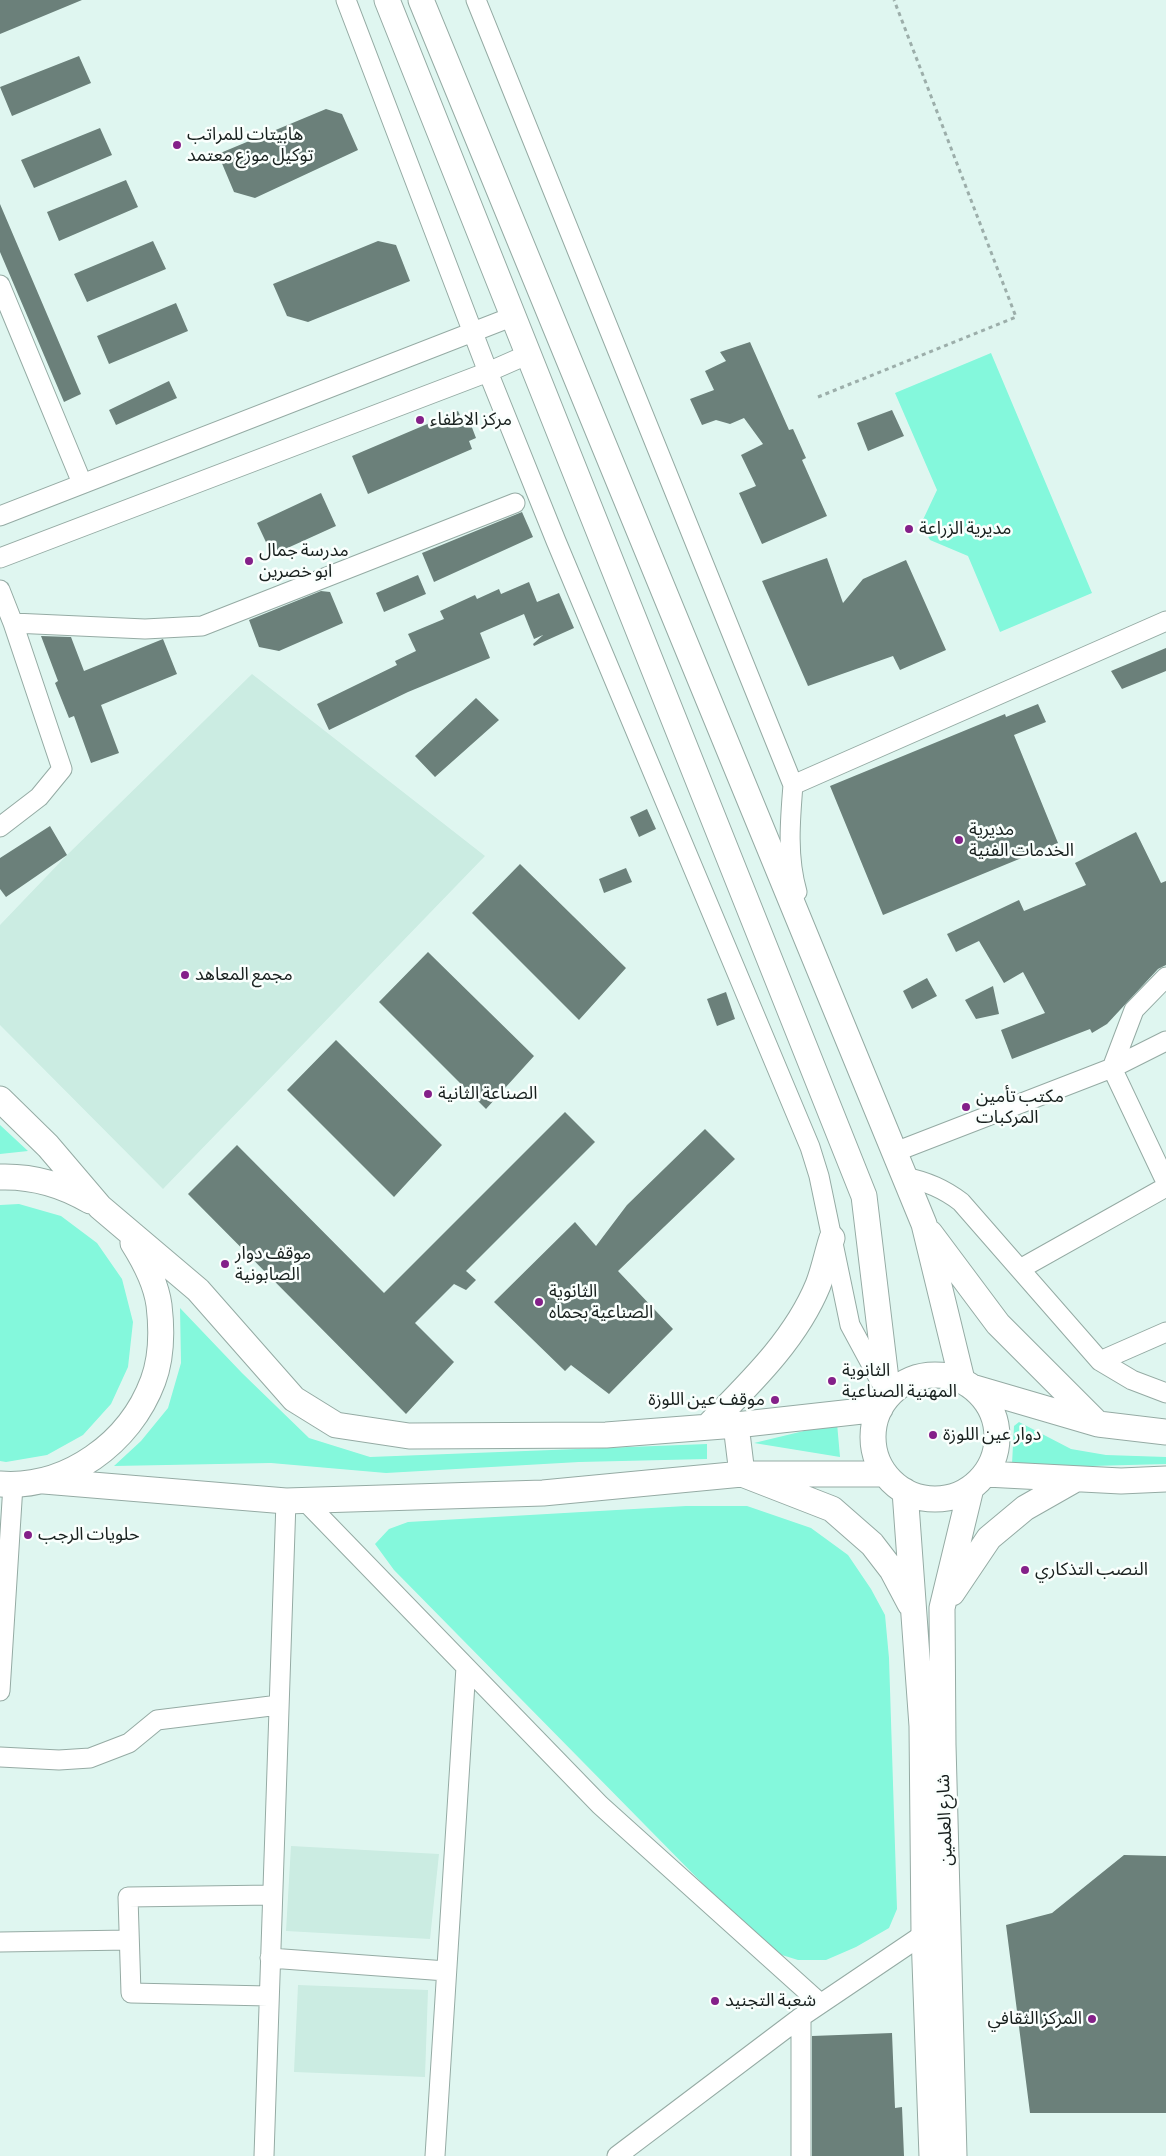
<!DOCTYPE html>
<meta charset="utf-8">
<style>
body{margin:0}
canvas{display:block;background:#dff6f0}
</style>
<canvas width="1166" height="2156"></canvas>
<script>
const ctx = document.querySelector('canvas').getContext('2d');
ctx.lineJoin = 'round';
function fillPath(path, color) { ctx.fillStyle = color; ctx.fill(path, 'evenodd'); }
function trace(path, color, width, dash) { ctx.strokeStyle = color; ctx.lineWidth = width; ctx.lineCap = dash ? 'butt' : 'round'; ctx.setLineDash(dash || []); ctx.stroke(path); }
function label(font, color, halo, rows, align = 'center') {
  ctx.font = font + ' "Alegreya Sans","Noto Sans Arabic",sans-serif'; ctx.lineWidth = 5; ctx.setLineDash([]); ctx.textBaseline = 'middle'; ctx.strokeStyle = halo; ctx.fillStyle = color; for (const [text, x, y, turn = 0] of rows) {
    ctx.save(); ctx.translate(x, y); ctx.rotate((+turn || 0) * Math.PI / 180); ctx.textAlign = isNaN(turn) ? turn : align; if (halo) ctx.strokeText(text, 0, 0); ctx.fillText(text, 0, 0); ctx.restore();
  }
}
const built = new Path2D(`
 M252 674 485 856 163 1189 0 1025V925L67 855Z
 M291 1846 439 1854 430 1939 286 1931Z
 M298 1985 428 1990 425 2077 294 2072Z`);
const green = new Path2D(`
 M991 353 1092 593 1000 632 968 556 930 540 921 524 937 490 895 393Z
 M0 1125 28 1151 0 1154Z
 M19 1204 61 1216 97 1243 122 1279 133 1322 128 1367 111 1404 83 1435 47 1455 6 1462 0 1461V1205Z
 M180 1308 242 1373 309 1438 370 1457 707 1444V1459L579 1462 386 1473 271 1463 114 1466 141 1441 168 1408 181 1363Z
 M1019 1422 1071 1449 1106 1455 1166 1457V1464L1016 1468 1012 1464 1014 1426Z
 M837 1423 840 1457 754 1443Z
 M686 1506H747L811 1528 848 1555 871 1589 885 1615 889 1658 897 1909 889 1928 856 1947 826 1960H798L769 1951 394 1570 375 1544 389 1529 408 1522Z`);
const building = new Path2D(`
 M0 0H82L0 34Z
 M79 56 91 83 12 116 0 87Z
 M326 109 342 114 358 150 255 198 234 192 218 154Z
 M100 128 112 155 34 188 21 160Z
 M126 180 138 207 59 241 47 212Z
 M0 204 81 394 64 402 0 252Z
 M153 241 166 269 87 302 74 274Z
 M378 241 396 245 410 281 308 322 287 316 273 284Z
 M176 303 188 331 109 364 97 336Z
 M750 342 789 430 793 429 806 458 802 460 827 516 762 544 739 493 756 486 741 455 763 444 744 418 730 424 716 420 702 425 690 399 714 390 705 371 726 361 720 352Z
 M169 381 177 398 116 425 109 410Z
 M892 410 904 436 868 451 857 423Z
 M458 411 462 420 468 417 476 438 469 441 472 449 368 494 352 456Z
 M321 493 336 526 272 555 257 523Z
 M522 512 533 537 434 582 422 553Z
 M827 558 843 603 863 579 906 560 946 650 900 670 893 656 808 686 762 581Z
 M418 575 426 594 384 612 376 593Z
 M529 582 537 602 559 593 574 628 534 646 533 644 543 635 534 639 524 614 480 633 490 658 408 692 329 730 317 704 397 665 395 661 416 651 408 634 444 619 440 611 475 595 477 599 499 589 501 594Z
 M321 591 330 592 343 623 279 651 259 647 249 620Z
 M41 636 71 637 84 671 163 639 177 674 101 705 119 753 91 763 74 716 69 718 55 683 58 681Z
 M1166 648V671L1122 689 1111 671Z
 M476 698 499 720 435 777 415 756Z
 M1038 704 1046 722 1014 735 1058 843 883 915 830 786 1005 714 1006 717Z
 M647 809 656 829 639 837 630 817Z
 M50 826 67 855 6 897 0 889V858Z
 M1136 832 1161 883 1166 881V965L1158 969 1107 1024 1092 1033 1090 1029 1012 1059 1001 1030 1045 1013 1023 972 1004 983 979 941 956 952 947 934 1019 900 1024 911 1086 885 1075 863Z
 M520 864 626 968 579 1020 472 913Z
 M626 868 632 882 604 893 599 879Z
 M428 952 534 1056 486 1109 379 1002Z
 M927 978 937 996 912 1009 903 991Z
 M993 986 999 1014 976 1019 965 1000Z
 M726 992 735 1019 717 1026 707 999Z
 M336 1040 442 1145 394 1197 287 1090Z
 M565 1112 595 1142 466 1271 476 1280 466 1290 454 1284 415 1323 454 1362 406 1414 188 1194 237 1145 384 1293Z
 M705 1129 735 1159 618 1271 673 1329 609 1394 571 1365 565 1371 494 1302 575 1222 596 1246 627 1205Z
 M1124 1855 1166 1856V2113H1030L1006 1925 1052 1913Z
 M892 2033 895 2108 902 2107 904 2156H812V2036Z`);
const path = new Path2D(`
 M818 397 1016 317 894 0`);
const minor = new Path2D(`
 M346 0 488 372 556 541 810 1147 819 1176 850 1325 884 1388
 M476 0 793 785C790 821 787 857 797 892
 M0 285 82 483
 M0 516 514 316
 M0 558 488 372 529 354
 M0 590 13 623 62 769 39 797 0 827
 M13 623 145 629 202 626 515 503
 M793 785 1166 621
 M1166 977 1134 1010 1112 1068 1166 1182
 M895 1152 1112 1068 1166 1041
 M904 1177C926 1181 943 1188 961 1202L1100 1361 1132 1380 1166 1393
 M1020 1269 1166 1187
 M1100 1361 1166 1332
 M305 1501 600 1805 820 2003
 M0 1691 13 1485
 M0 1757 59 1760 90 1758 129 1743 157 1720 279 1705
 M0 1942 129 1940
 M270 1958 446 1971
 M268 1996 131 1993 128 1897 272 1895
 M801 2017V2156
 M264 2156 286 1501
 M435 2156 466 1667
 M617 2156 801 2017 924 1934`);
const major = new Path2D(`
 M387 0 864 1196 888 1396
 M421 0 924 1224 962 1380
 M0 1099 48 1146 100 1207 198 1290 294 1399 336 1425 409 1436 606 1435 736 1425 880 1409
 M0 1177C32 1176 63 1185 90 1201
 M930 1233 998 1324 1098 1424
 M873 1437a62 62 0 1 1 124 0a62 62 0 1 1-124 0Z
 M975 1388 1098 1424 1166 1432
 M736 1425 742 1474 832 1509 872 1544 892 1570 910 1604
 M707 1427C748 1385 795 1341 818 1285 824 1270 827 1253 832 1238
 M986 1474 1121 1481 1166 1479
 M44 1481 286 1501 543 1493 742 1474H885
 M0 1484C67 1489 130 1443 153 1381 162 1357 162 1330 159 1305 156 1283 145 1262 133 1243
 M905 1491 922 1726 924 1934 932 2156
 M952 1593 989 1538 1025 1508 1076 1479
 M954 2156 943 1745 942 1608 971 1488`);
const markers = [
 [177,145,5,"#842089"],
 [420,420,5,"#842089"],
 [909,529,5,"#842089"],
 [249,561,5,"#842089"],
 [959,840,5,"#842089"],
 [185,975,5,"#842089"],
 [428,1094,5,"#842089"],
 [966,1107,5,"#842089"],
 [225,1264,5,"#842089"],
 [539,1302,5,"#842089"],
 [832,1381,5,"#842089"],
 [775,1400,5,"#842089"],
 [933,1435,5,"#842089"],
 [28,1535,5,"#842089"],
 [1025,1570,5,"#842089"],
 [715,2001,5,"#842089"],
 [1092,2019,5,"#842089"]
];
const poiNames = [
 ["هابيتات للمراتب",187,135],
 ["توكيل موزع معتمد",187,156],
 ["مركز الاطفاء",430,420],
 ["مديرية الزراعة",919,529],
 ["مدرسة جمال",259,551],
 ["ابو خصرين",259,572],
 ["مديرية",969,830],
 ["الخدمات الفنية",969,851],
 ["مجمع المعاهد",195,975],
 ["الصناعة الثانية",438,1094],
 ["مكتب تأمين",976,1097],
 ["المركبات",976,1118],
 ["موقف دوار",235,1254],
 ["الصابونية",235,1275],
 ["الثانوية",549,1292],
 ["الصناعية بحماه",549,1313],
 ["الثانوية",842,1371],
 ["المهنية الصناعية",842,1392],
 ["موقف عين اللوزة",765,1400,"right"],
 ["دوار عين اللوزة",943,1435],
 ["حلويات الرجب",38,1535],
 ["النصب التذكاري",1035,1570],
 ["شعبة التجنيد",725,2001],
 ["المركز الثقافي",1082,2019,"right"]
];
const streetNames = [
 ["شارع العلمين",945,1820,-92]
];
fillPath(built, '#cbece2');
fillPath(green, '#84f8dc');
fillPath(building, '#6b807a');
trace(minor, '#95aba4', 21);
trace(major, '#95aba4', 27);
trace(path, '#9caeaa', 3, [4, 4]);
trace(minor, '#fff', 19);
trace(major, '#fff', 25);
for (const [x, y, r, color] of markers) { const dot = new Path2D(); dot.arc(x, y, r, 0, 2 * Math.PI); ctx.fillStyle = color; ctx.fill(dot); trace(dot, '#fafffd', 2); }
label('18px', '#18201e', '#fafffd', poiNames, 'left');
label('18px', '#18201e', '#fafffd', streetNames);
</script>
